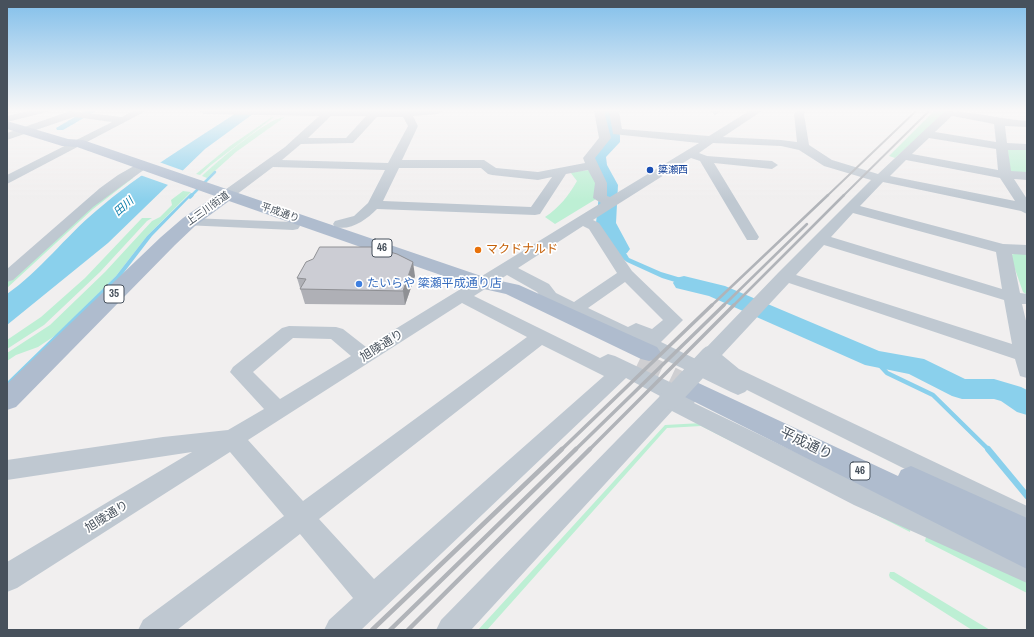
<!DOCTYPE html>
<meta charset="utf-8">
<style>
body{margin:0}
#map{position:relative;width:1034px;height:637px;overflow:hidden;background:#f1efef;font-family:"Archivo Narrow",sans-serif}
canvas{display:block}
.frame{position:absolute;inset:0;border:8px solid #47515c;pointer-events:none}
</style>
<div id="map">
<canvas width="1034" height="637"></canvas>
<div class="frame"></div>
</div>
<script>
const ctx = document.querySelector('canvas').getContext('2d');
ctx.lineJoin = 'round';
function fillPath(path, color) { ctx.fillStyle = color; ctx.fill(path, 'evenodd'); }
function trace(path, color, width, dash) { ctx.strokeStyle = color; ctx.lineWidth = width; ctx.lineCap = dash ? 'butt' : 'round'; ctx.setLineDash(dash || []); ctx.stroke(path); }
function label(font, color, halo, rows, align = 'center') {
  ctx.font = font + ' "Archivo Narrow","Noto Sans JP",sans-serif'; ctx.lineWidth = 3.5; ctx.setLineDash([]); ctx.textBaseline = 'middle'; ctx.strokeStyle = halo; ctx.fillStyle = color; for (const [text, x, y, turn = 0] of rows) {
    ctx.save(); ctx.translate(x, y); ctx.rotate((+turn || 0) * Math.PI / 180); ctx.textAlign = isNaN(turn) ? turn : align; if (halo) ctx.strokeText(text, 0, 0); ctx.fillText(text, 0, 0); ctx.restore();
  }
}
const green = new Path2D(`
 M934 111H947L895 158 889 156Z
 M272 117H274L211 165 200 175 196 174 230 146Z
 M285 117 236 152 207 178 202 176C216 163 268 117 285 117Z
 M1012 148 1027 149V175H1019L1010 171 1008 150Z
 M590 170 598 183 596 199 555 224 545 217C559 208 569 195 577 181L570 172Z
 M129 177 133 178 93 209 7 288V282L74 220Z
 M183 191 191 192 147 236 116 276 56 335 38 347 16 355 7 361V353L50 325 105 272 152 221 160 217 172 205 171 200Z
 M142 218H152L147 221 100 272 44 325 7 349V340L41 317 85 278Z
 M1017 253H1027V295L1023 292 1010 255Z
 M702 423 911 525 910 532 701 426 667 428 487 630H478L665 425Z
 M927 533 1027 582V593L925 541Z
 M890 572H894L990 630H972L890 578 889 575Z`);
const water = new Path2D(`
 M239 111H257L205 149 108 243 7 325V294C40 271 65 237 96 211 140 173 191 143 239 111Z
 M606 111H609L614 139 601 157C602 169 612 178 612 191L606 195 596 159C598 150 605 147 609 140 613 133 607 119 606 111Z
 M191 193 193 194 152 236 122 275 7 389V382L116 276 147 236Z
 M611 216 610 227 629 258 661 272 718 289 714 294 662 278 627 262 620 257 609 239 602 222Z`);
const pier = new Path2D(`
 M159 162 187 172 171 186 140 175Z`);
const streamFar3 = new Path2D(`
 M191 196 215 172`);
const streamFar2 = new Path2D(`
 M190 197 192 195`);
const streamFar1 = new Path2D(`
 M874 359 887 373 933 395 989 450`);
const stream = new Path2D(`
 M988 449 1027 496`);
const canal = new Path2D(`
 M85 111H96L63 130H57L56 128Z`);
const river = new Path2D(`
 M601 111H615L620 136V142L606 157 607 165 618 185 616 223 630 249 627 253 620 255 613 253 596 223 600 185 591 165 590 157 605 140Z
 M684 276 725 286 879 351 924 359 965 379H994L1021 387 1027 390V415L1017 412 1001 401 994 399H962L952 396 909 374 865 365 709 296 676 288 673 283 676 278Z`);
const majorTunnel = new Path2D(`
 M638 363 692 389`);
const minor = new Path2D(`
 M28 111H51L7 122V116Z
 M70 111 122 117 132 111H146L7 184V175L112 122 74 117 7 140V133Z
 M199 111H443L438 114 413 116 418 126 402 160H484L496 168 538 172 585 163 583 158 599 138 594 111H604L611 138 595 158 607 183V196L610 197 699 143 613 134 609 111H619L622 129 709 136 749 111H762L723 137 781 140 797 142 794 114 796 111H806L804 114 809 145 832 160 878 174 945 111C973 111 1000 119 1027 121V127L1005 126 1007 143 1027 144V150H1008L1011 171 1027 172V180L1014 179 1027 199V214L1021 211 883 182 860 206 1003 244 1027 245V255L1012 254 1020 293 1027 294V304H1022L1027 325V378L1020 376 1015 359 789 283 722 355 739 369 1027 506V530L747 390 745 392 738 395 731 392 544 301 537 292 507 275 474 296 600 358 608 354 615 356 693 393 697 399 694 403 872 489 1027 556V583L854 505 672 411 471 630H436L441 620 660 396 626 378 361 630H324L329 620 353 598 300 534 177 630H138L143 620 284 516 230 452 17 588 7 592V562L192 452 7 480V460L163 437 228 430 264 409 230 372 233 367 282 328 289 326 336 327 343 329 366 347 601 203 593 198 595 183 588 170 566 174 540 214 535 215 377 209C366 220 351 231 335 227L333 224 335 221 354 216 368 203 385 170 273 167 232 198H222L220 195 222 192 285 147 319 116 204 114ZM331 116H366L346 138H308ZM952 116 994 124 996 142 935 132ZM377 117H403L408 126 388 163 282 160 301 144 353 143ZM929 138 996 149 998 170 912 154ZM713 143 781 146 799 150 824 166 871 180 778 273 703 351 700 356 706 364 661 342 683 320 632 271 599 223 593 220 691 158 700 161 747 240H757L759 237 714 163 772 169 778 165 772 161 707 156 699 153ZM906 160 1000 178 1015 201 890 176ZM399 168H481L488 174 492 175 538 180 552 177 531 207 383 201ZM853 213 996 252 1002 289 831 237ZM583 226 589 229 617 273 574 302 556 293 549 284 518 268ZM824 245 1004 300 1012 344 796 275ZM625 282 663 320 652 329 636 323 628 327 588 308ZM462 303 527 337 303 501 248 440ZM293 338 331 339 351 356 280 399 253 372ZM542 345 604 376 374 579 319 519Z
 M710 111H720V112L715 115Z
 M141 162 145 163 147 166 145 169 93 207 13 280 7 282V269L100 188 118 175Z
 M189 218 293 222 298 223 300 226 298 229 293 230 184 225 182 222 184 219Z`);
const major = new Path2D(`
 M7 121 68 139 83 140 487 278 519 285 657 347 661 353 657 359 649 361 641 359 506 294 475 287 229 201 195 226 175 245 16 407 7 410V384L161 237 183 218 215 196 77 147 62 146 7 129Z
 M692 380 898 476 901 470 911 466 1027 518V569L683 396 679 389 683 382Z`);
const railFar3 = new Path2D(`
 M827 196 916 111
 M843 196 929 111`);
const railFar2 = new Path2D(`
 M711 306 828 195
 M723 306 807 224
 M733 306 844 195`);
const railFar1 = new Path2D(`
 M561 450 712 305
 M575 450 724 305
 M589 450 734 305`);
const rail = new Path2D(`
 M372 630 562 449
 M390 630 576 449
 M408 630 590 449`);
const minorBridge = new Path2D(`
 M669 400 710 356`);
const wall = new Path2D(`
 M415 276 405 305 305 304 297 278Z`);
const shadedWall = new Path2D(`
 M413 262 415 276 405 305 403 291Z`);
const building = new Path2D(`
 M320 247H373L397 254 413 262 403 291 300 289 306 279 297 278 306 262 313 259Z`);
const markers = [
 [650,170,4,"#1a4fb4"],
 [478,250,4,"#e8710a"],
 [359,284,4,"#3f7fe0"]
];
const farTransitnames = [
 ["簗瀬西",658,170]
];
const farStreetnames = [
 ["上三川街道",208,209,-36],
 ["平成通り",280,213,19]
];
const farWaternames = [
 ["田川",124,207,-42]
];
const shields = [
 [382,248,20],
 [114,294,20],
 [860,471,20]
];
const shieldNames = [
 ["46",382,248],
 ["35",114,294],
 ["46",860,471]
];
const foodNames = [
 ["マクドナルド",486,250]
];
const shopNames = [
 ["たいらや 簗瀬平成通り店",367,284]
];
const streetNames = [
 ["旭陵通り",382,346,-32],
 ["旭陵通り",107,517,-32]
];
const nearStreetnames = [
 ["平成通り",806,444,26]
];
fillPath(green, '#bdefd4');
fillPath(water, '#8ad0ec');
fillPath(pier, '#f1efef');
trace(streamFar3, '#8ad0ec', 2.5);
trace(streamFar2, '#8ad0ec', 3.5);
trace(streamFar1, '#8ad0ec', 4.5);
trace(stream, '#8ad0ec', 6);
fillPath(canal, '#8ad0ec');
fillPath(river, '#8ad0ec');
trace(majorTunnel, '#cfcfd2', 24, [24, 12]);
fillPath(minor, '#bfc8d1');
fillPath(major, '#afbcce');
trace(railFar3, '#b1b4b9', 2);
trace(railFar2, '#b1b4b9', 2.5);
trace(railFar1, '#b1b4b9', 3.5);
trace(rail, '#b1b4b9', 4.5);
trace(minorBridge, '#bfc8d1', 20);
fillPath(wall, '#afb0b6');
fillPath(shadedWall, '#8f9094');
fillPath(building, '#cccdd4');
trace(building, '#8f9094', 1);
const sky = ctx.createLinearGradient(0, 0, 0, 201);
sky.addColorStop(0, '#82bfea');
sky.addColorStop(0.55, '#f9f8f8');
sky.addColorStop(1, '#f9f8f800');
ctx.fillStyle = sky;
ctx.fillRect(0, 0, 1034, 201);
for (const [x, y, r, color] of markers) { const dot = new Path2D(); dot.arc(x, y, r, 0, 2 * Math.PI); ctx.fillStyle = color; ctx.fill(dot); trace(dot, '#fff', 1.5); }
label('10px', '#164399', '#fff', farTransitnames, 'left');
label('10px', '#47515c', '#fff', farStreetnames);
label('italic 11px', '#0c7daa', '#fff', farWaternames);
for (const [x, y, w] of shields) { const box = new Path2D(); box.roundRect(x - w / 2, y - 9, w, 18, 3); ctx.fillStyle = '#fff'; ctx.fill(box); trace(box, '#47515c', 1); }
label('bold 11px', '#47515c', null, shieldNames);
label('12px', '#c56008', '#fff', foodNames, 'left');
label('12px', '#366cbe', '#fff', shopNames, 'left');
label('12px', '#47515c', '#fff', streetNames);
label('14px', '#47515c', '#fff', nearStreetnames);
</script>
